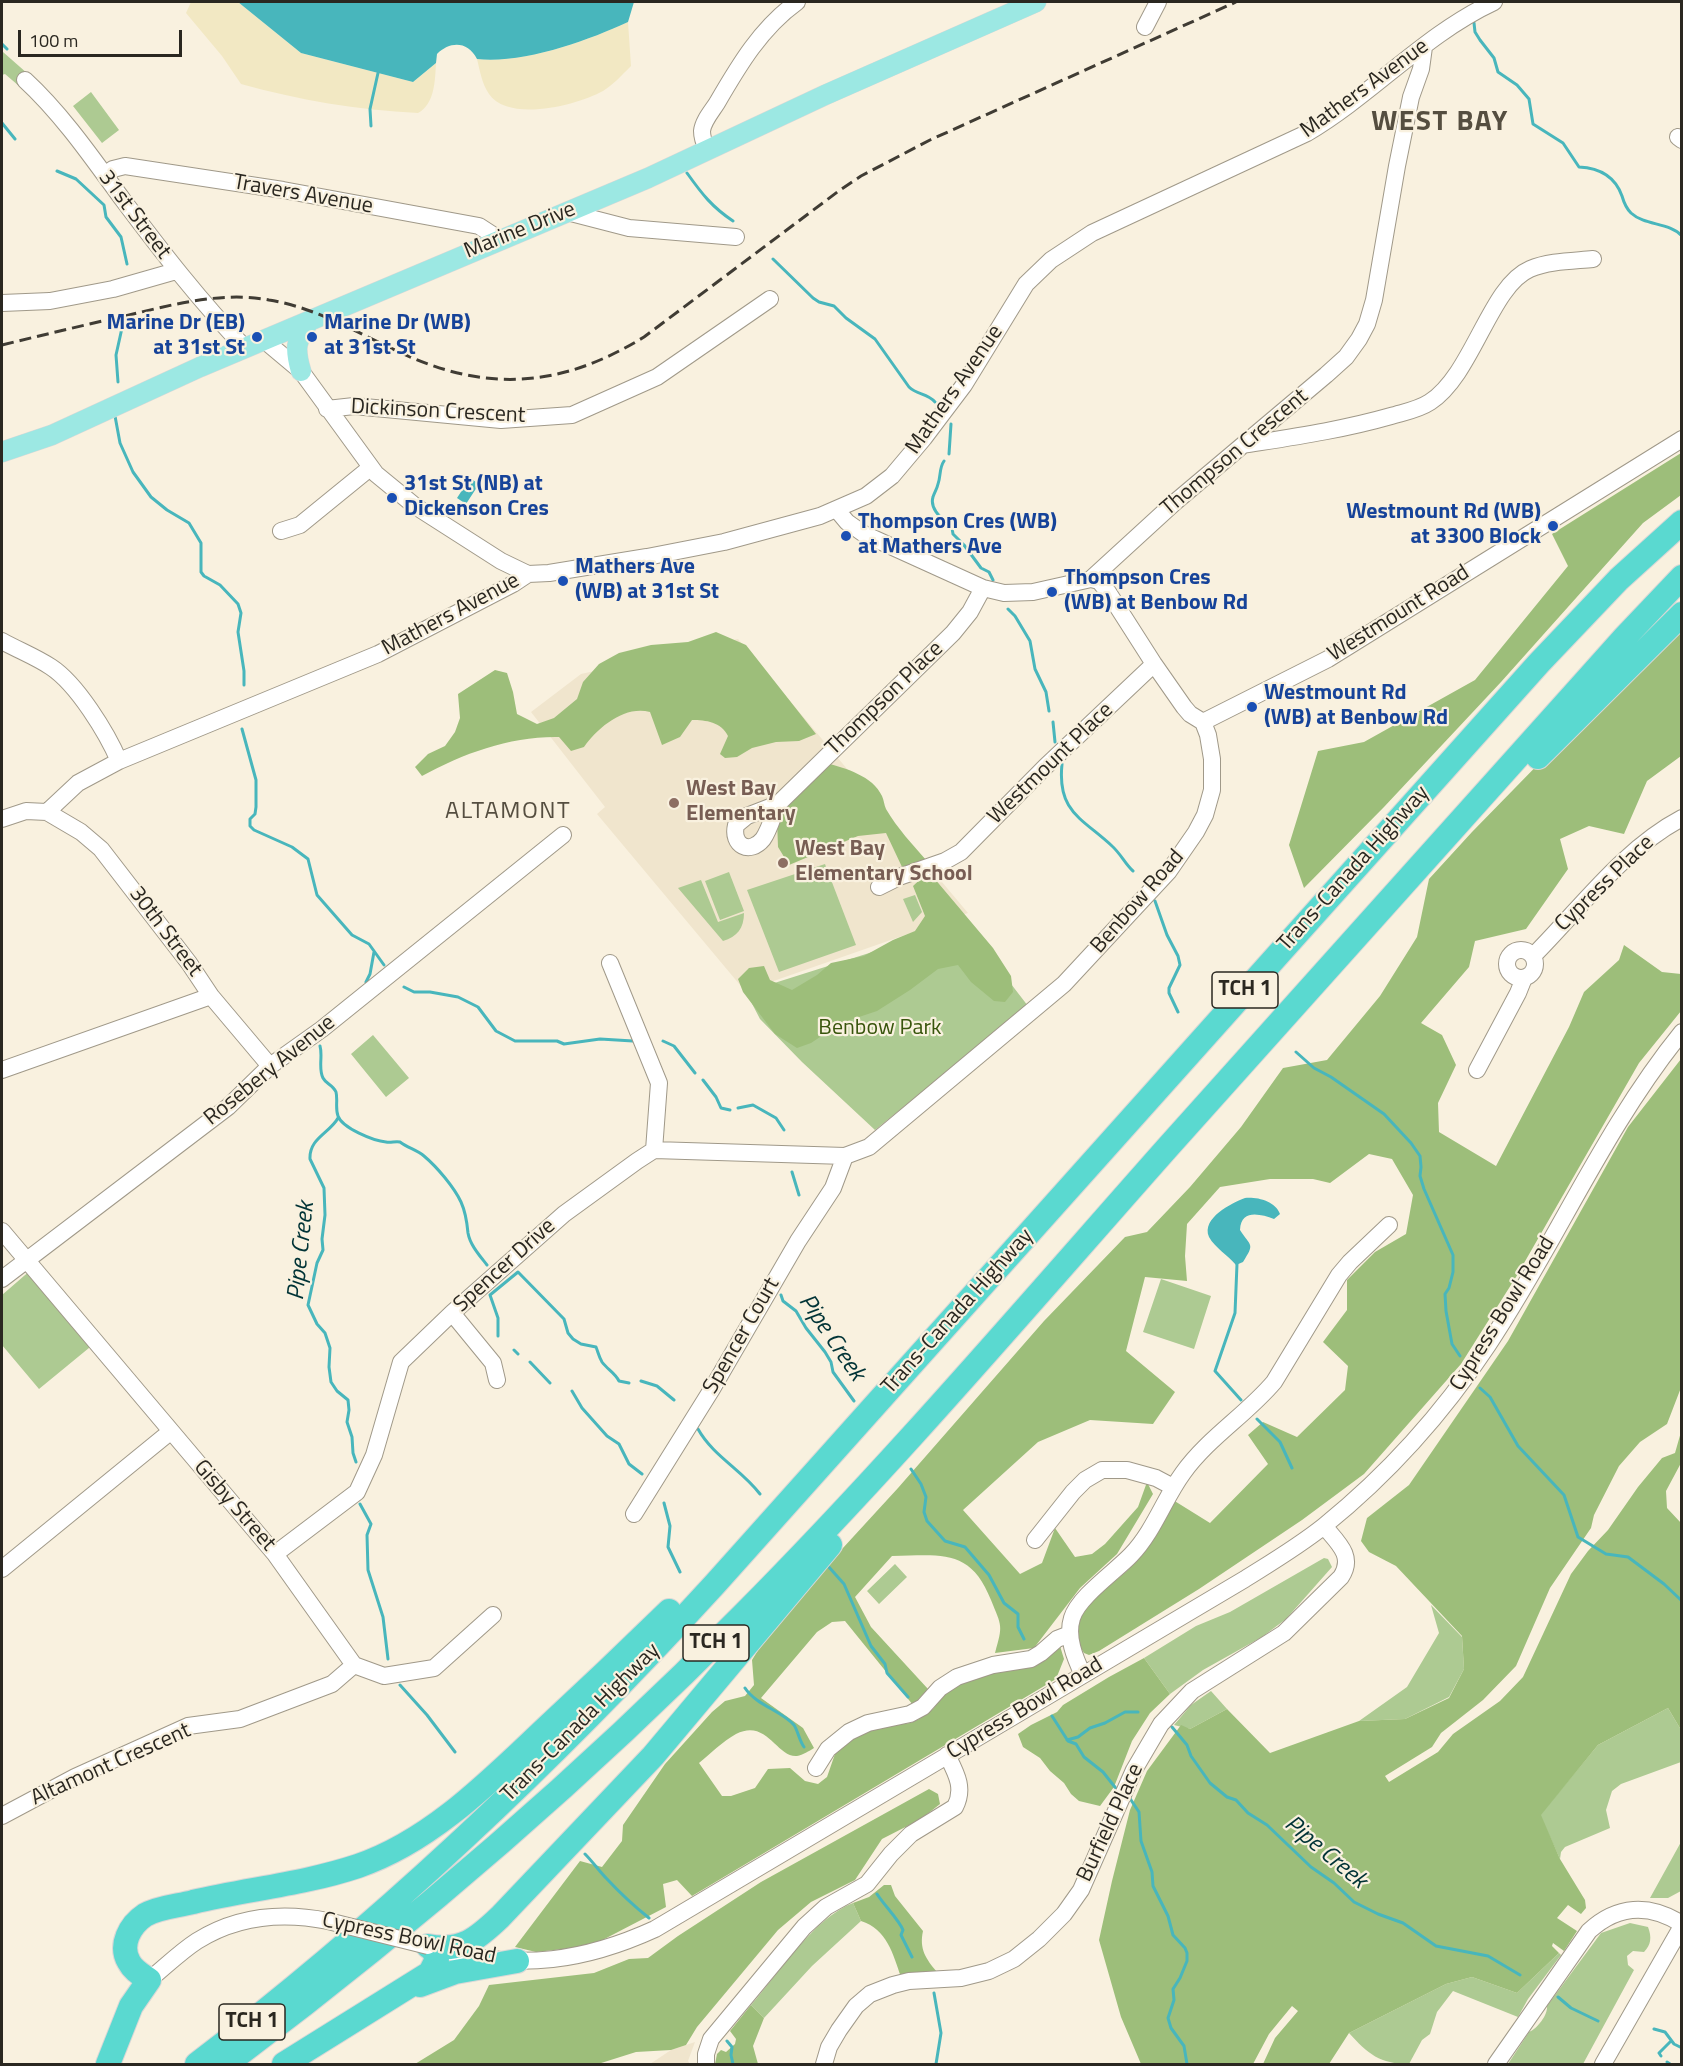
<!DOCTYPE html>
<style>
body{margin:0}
#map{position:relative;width:1683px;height:2066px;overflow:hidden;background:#f9f1df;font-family:"Titillium Web",sans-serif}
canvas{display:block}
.frame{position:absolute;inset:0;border:3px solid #2a2720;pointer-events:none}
.scale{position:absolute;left:18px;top:30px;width:164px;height:27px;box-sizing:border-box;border:3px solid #2a2720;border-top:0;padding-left:8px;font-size:18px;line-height:21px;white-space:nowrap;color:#2a2720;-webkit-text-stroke:4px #f9f1df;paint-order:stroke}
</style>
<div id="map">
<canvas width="1683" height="2066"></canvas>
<div class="frame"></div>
<div class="scale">100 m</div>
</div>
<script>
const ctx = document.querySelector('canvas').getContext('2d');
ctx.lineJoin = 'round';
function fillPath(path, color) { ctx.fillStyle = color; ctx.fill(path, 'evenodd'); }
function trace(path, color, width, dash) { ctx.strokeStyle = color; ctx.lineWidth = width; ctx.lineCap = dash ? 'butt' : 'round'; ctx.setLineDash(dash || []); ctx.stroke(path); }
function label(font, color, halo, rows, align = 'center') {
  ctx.font = font + ' "Titillium Web",sans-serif'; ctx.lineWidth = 4.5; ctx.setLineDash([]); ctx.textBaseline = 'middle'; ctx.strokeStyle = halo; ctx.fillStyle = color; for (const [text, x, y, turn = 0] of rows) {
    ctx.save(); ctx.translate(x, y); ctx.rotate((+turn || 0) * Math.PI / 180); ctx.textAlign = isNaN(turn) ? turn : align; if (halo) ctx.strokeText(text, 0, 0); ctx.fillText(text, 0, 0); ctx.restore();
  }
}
const built = new Path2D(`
 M738 639 968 913 745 991 597 814 605 807 531 712 581 674Z
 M695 2042 688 2061 690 2064H650L671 2050Z`);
const green = new Path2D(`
 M3 52 28 74 19 86 5 74 2 75Z
 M91 92 119 130 102 143 73 106Z
 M825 864 856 945 779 972 747 890Z
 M729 872 744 911 720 920 705 881Z
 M701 880 718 922 744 913C744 928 737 937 723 941L678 888Z
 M915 895 922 912 913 922 903 899Z
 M964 923 1028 1006 875 1130 802 1062 760 1019 746 992Z
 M373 1035 409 1078 386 1097 351 1054Z
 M32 1269 95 1343 39 1389 2 1345V1295Z
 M1161 1279 1211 1296 1194 1349 1143 1332Z
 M1324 1558 1328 1559 1332 1567 1286 1619 1262 1637 1203 1670 1170 1694 1144 1658 1196 1626 1230 1612Z
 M895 1564 907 1577 879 1604 867 1591Z
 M1431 1605 1462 1637 1464 1669 1449 1697 1405 1719 1359 1721 1407 1687 1439 1633Z
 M1211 1691 1227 1709 1190 1729 1174 1725 1191 1705Z
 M1668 1708 1681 1730V1762L1621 1784 1612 1791 1606 1810 1610 1828 1565 1847 1561 1852 1560 1859 1540 1815 1598 1745Z
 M1681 1842V1891L1668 1898H1650Z
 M853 1903 861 1921 812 1966 764 2018 751 2005C778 1974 815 1917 853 1903Z
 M1630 1923 1648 1927C1652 1937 1651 1945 1644 1952L1633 1951 1627 1956 1628 1965 1634 1970 1583 2064H1508L1529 2032C1537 2029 1548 2015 1547 2006L1601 1933Z
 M1559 1953 1561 1955 1528 1999 1518 2017 1453 1991 1437 2012 1430 2034 1422 2040 1409 2064C1380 2064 1368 2054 1349 2033L1446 1984 1472 1977 1517 1993Z`);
const forest = new Path2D(`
 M1681 453V495L1643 523 1501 682 1384 807 1304 888 1289 845 1318 751 1364 742 1475 680 1568 566 1552 534Z
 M1681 623V756L1647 781 1624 834 1589 826 1560 839 1568 869 1526 929 1475 941 1469 967 1421 1023 1442 1035 1456 1065 1438 1103 1439 1132 1496 1166 1569 1027 1584 992 1619 960 1624 945 1662 972 1681 974V1011L1639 1063 1516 1277 1461 1364 1364 1474 1302 1520 1199 1589 1099 1651 1089 1655 1084 1653 1079 1645 1076 1622 1087 1605 1129 1569 1173 1500 1210 1523 1268 1464 1248 1435 1263 1422 1297 1437 1345 1390 1348 1366 1323 1342 1347 1310V1280L1375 1252 1406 1234 1413 1195 1392 1159 1369 1154 1330 1183 1313 1179H1270L1220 1187 1187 1224 1185 1256 1187 1281 1145 1277 1126 1351 1175 1392 1153 1424 1090 1420 1038 1442 963 1510 1020 1574 1042 1563 1055 1528 1075 1557 1092 1554 1105 1544 1138 1507 1147 1482 1153 1494 1117 1554 1080 1588 1034 1648 995 1653C1003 1625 1002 1627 991 1600 971 1548 940 1555 892 1556L855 1597 871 1627 928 1689 913 1705 845 1621 832 1622 817 1632 761 1698 803 1728 814 1748C809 1751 803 1755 797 1756 777 1758 767 1718 736 1734 723 1741 710 1754 699 1763L722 1796H731L755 1788 768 1769 790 1768 805 1781 818 1784 827 1777 835 1754 853 1738 881 1726 910 1723 919 1719 933 1709 948 1689 1060 1646 1064 1659 1056 1679 692 1896 677 1880 663 1884 666 1907 591 1946 536 1952 515 1947 580 1861 602 1867 622 1841 623 1825 665 1764 712 1712 725 1701 745 1696 754 1685 752 1660 776 1621 898 1488 1044 1321 1125 1237 1147 1232 1190 1187 1241 1127 1283 1068 1327 1060 1380 996 1417 937 1429 879 1472 832 1639 661Z
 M716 632 746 645 816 734 799 741 776 742 752 748 737 757 725 758 720 754 728 736C721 722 706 720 692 720L680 737 662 745 650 712C625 705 598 727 584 747L571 751 559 737C511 736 464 753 422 776L415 767 428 754 445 746 455 732 460 718 458 694 495 670 507 673 513 692 517 714 537 724 554 718 577 699 583 682 599 664 619 653 651 645 688 642Z
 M826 763C845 768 873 776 882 796 884 800 884 805 886 809 897 828 913 845 927 861L918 867H902L886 833 858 836 789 865 778 847 777 820 787 803Z
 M926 874 934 878 993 948 1011 976 1013 992 1005 1002 994 1001 971 982 958 965 938 969 910 990 877 1011 841 1023 811 1043 797 1048 775 1034 743 992 738 979 749 968 764 966 770 980 792 990 817 975 831 963 864 956 893 940 915 931 925 916 913 886Z
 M1681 1059 1682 1385 1667 1424 1640 1442 1619 1466 1594 1515 1591 1528 1550 1588 1516 1666 1483 1700 1441 1733 1432 1747 1385 1776 1389 1782 1438 1752 1453 1734 1500 1701 1523 1677 1571 1574 1588 1551 1608 1530 1638 1487 1662 1458 1675 1453 1681 1432V1463L1666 1491 1667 1508 1681 1523V1730L1668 1708 1598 1745 1541 1815 1560 1859 1585 1900 1586 1908 1581 1914 1568 1905 1557 1918 1577 1931 1564 1951 1553 1943 1552 1946 1559 1953 1517 1993 1472 1977 1446 1984 1349 2033 1329 2064H1263L1275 2038 1298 2011 1292 2006 1269 2034 1253 2064H1141L1121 2017 1099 1940 1112 1881 1130 1810 1147 1771 1181 1725 1190 1729 1227 1709 1270 1753 1359 1721 1405 1719 1449 1698 1464 1669 1462 1636 1396 1566 1369 1552 1361 1541 1367 1518 1409 1485 1508 1341 1628 1127Z
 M1144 1658 1170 1694 1150 1713 1132 1741 1114 1787 1100 1806 1079 1801 1071 1794 1064 1783 1050 1771 1040 1758 1023 1747 1018 1734 1031 1725 1057 1712 1063 1705 1109 1677Z
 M929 1789 938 1794 940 1804 921 1819 882 1839 855 1880 811 1902 778 1930 697 2027 686 2045 671 2050 636 2052 598 2064H415L454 2040 479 2006 489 1985 594 1973 629 1959 648 1958 678 1936 761 1882Z
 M884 1885H891L895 1896 923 1931C919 1949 926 1959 937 1972L901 1977C893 1954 887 1929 861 1921L853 1903 869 1897Z
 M751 2005 764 2018 753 2046 758 2064H715L717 2054 721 2050 726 2052 735 2044 736 2039 730 2031Z`);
const sand = new Path2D(`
 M191 2H238L301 53 413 82 436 63C435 80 435 104 418 113 358 110 298 100 241 84L222 56 186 13Z
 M628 22 631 66C622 75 613 85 603 91 578 105 509 123 489 94 482 84 480 71 477 59 523 64 587 41 628 22Z`);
const water = new Path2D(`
 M238 2H634L628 22C587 41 523 64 477 59 468 41 450 41 437 54L436 63 413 82 301 53Z
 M470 478 479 484 466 504 457 498Z
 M1245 1198C1258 1197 1275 1201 1280 1214L1274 1219C1260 1214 1241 1209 1240 1230 1251 1247 1255 1243 1243 1262L1236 1265C1228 1255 1215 1248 1209 1237 1201 1218 1232 1203 1245 1198Z`);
const stream = new Path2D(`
 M1474 23 1475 32 1480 40 1494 58 1498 72 1517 85 1529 99 1533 124 1563 143 1579 167C1599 168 1615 176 1622 196 1624 203 1626 208 1631 213 1645 226 1669 222 1682 236
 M2 44 7 49
 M2 123 15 139
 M371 126 370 109 378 73
 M57 171 76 179 104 205 106 217 121 237 127 264
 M687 173C702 194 712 207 733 221
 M773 259 813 298 819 302 834 306 846 318 875 339 909 387C917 395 927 393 935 402
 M118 382 116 355 122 328
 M115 416 120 443 133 472 151 497 167 510 189 523 201 543V572L204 576 220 585 238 604 241 613 238 632 244 671V685
 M949 454 951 424
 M944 461C939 468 941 476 938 484 937 489 934 493 933 497 929 510 944 520 952 528L953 534 964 545 981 568 989 572 993 580
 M1008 609 1015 616 1030 641 1035 669 1046 692 1049 711
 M1053 722 1055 742
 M242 729 256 780V807L255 814 250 819V826L254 830 292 847 308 859 317 895 352 935 369 944 384 965
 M1062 764C1057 812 1082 818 1112 846 1121 854 1125 864 1133 871
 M1155 901 1167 935 1178 956 1180 965 1169 988V993L1178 1012
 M366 982 370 974 374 952
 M404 987 414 992H430L458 997 478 1007 496 1031 515 1041H557L564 1044 600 1039 633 1041
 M663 1041 674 1046 695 1073
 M320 1046C323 1056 318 1068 323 1078 326 1084 333 1085 336 1092 338 1100 335 1108 338 1116 342 1128 374 1141 386 1142 391 1143 395 1141 400 1142 408 1148 417 1150 424 1156 437 1167 454 1187 461 1202 466 1213 467 1222 468 1233 470 1245 480 1256 487 1265
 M1296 1052 1314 1068 1331 1077 1384 1114 1411 1143 1420 1156 1421 1167 1420 1176 1424 1189 1453 1255V1272L1449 1288 1445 1294 1446 1311 1452 1344 1460 1356
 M703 1080 716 1097 721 1108 730 1110
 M738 1108 753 1105 776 1118 784 1130
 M338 1118C330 1133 309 1138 310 1159L324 1188 325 1215 322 1239 323 1250 317 1263 308 1305 317 1324 325 1333 330 1348 329 1367 331 1382 337 1391 348 1400 349 1410 347 1422 352 1437 353 1453 356 1462
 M792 1172 799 1195
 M1237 1264 1235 1313 1215 1371 1241 1400
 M781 1295 783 1301 796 1311 806 1328 825 1352 831 1362 833 1372 854 1401
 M498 1336V1318L490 1295 518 1272 564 1319 568 1333 573 1339 581 1344 596 1347C598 1352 599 1357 602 1362 607 1369 615 1373 619 1381L629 1383
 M514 1350 518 1354
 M530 1362 550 1383
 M641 1381 657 1386 674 1400
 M1480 1388 1490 1397 1518 1446 1564 1495 1578 1537 1606 1554 1628 1557 1664 1584 1682 1601
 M572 1391 582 1408 607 1436 619 1444 629 1464 642 1474
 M1257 1419 1280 1442 1292 1468
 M698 1429C713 1456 742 1470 760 1494
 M911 1469 921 1484 926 1497 924 1512 927 1521 945 1541 965 1547 989 1575 1004 1603 1018 1614V1627L1024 1639
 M664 1503 670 1526 668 1547 680 1572
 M360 1504 371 1524 367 1535 368 1570 383 1617 388 1659
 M828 1566 844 1584 871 1646 885 1664 887 1673 908 1697
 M400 1685 427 1715 455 1752
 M745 1688C756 1705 782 1711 794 1725 798 1731 799 1740 804 1747
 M1052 1716 1068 1741 1076 1744 1084 1757 1103 1772 1118 1791
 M1172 1727 1187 1745 1191 1756 1210 1783 1227 1797 1236 1800 1248 1813 1267 1825 1311 1867 1334 1883 1354 1902 1378 1914 1403 1923 1436 1946 1488 1956 1520 1975
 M1067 1740 1078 1737 1090 1728 1105 1723 1125 1712H1138
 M1129 1797 1139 1812 1141 1841 1152 1872 1153 1886 1168 1916 1173 1935 1185 1948 1187 1953V1961L1180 1978 1173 1989 1174 2000 1168 2018 1171 2028 1184 2046 1187 2064
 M585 1854C593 1862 599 1871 607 1879 620 1893 634 1906 649 1918
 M877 1894C884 1905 899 1920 903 1930L901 1935 912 1957
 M934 1993 941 2033 936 2064
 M1558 1997 1571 2008 1598 2021
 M1654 2029 1665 2032 1674 2044 1682 2048
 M727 2041 732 2047 731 2055 733 2064
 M1661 2056 1659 2053 1671 2041
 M1667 2062 1670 2064`);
const minor = new Path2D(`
 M1145 27 1158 2
 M25 80C62 114 93 159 123 200 162 252 200 301 245 348
 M1678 137 1682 140
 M707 149C704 143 702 138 702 131 703 121 712 111 717 103 739 65 761 28 797 2
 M105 175 113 169 125 166 283 190 479 226 499 239
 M567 212 629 228 736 237
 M2 303 50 301 113 289 176 271
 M264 340 301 371 376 474 415 506 501 561 528 574
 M327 409 354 406 501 420 572 415 657 377 770 299
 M1243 445C1293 437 1342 430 1391 416 1404 412 1418 410 1430 402 1473 374 1490 286 1530 269 1549 261 1573 261 1593 259
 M837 510 847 522 864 534 983 588 1004 593 1033 592 1091 579 1174 503 1326 375 1346 357 1359 339 1367 324 1374 300 1397 166 1411 97 1421 69 1424 47
 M281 531 300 525 370 468
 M2 641C18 650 36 657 51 667 77 684 107 733 119 761
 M1203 722 1328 659 1682 439
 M778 804C773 815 770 829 763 839 750 855 731 846 736 825L747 816 778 804 953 633 970 612 983 588
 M47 812 81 832 101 849 189 963 211 996 270 1066
 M2 819 26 811 47 812 78 783 119 761 378 654 513 584 528 574 549 573 647 557 724 542 820 516 866 496 892 476 924 438 964 385 1026 284 1051 260 1092 233 1307 133C1373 94 1425 34 1494 2
 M879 887 899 877 945 861 961 852 1045 767 1154 664
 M1507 964a14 14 0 1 1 28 0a14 14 0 1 1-28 0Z
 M1533 956C1579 910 1623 849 1682 818
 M610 963 659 1083 654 1150
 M2 1070 211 996
 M1477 1070 1518 993 1524 978
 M2 1231 275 1554 354 1665 384 1676 434 1668 493 1615
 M2 1279 228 1107 270 1066 322 1029 563 835
 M452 1313 493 1363 497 1380
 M634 1514 712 1389 798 1241 833 1188 845 1156
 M1035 1540 1073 1492 1085 1480 1102 1470H1127L1156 1478 1173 1487
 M275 1554 357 1492 374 1455 401 1362 452 1313 564 1214 637 1161 654 1150 845 1156 869 1147 1064 984 1169 871 1196 832 1205 815 1212 790V759L1208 735 1203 722 1190 714 1184 707 1154 664 1108 592 1099 581 1091 579
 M2 1569 170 1432
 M1083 1675C1075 1658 1066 1637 1072 1618 1078 1597 1116 1571 1131 1555 1154 1531 1164 1499 1183 1473 1208 1438 1246 1415 1274 1382L1339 1275 1350 1262 1389 1225
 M816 1768 828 1749 849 1732 868 1723 910 1714 923 1707 940 1688 957 1677 993 1665 1031 1659 1041 1653 1057 1639 1070 1634
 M2 1816 75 1777 188 1726 240 1719 332 1684 354 1665
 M446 1951C521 1970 585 1961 655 1929L1245 1579C1272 1562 1299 1546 1324 1526 1387 1475 1443 1413 1488 1345 1556 1243 1604 1128 1682 1032
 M149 1980C165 1967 180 1952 197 1941 237 1916 283 1912 328 1921
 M706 2064V2054L711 2039 804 1927 826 1907 867 1884 891 1854 911 1834 955 1807C965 1788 956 1773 947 1755
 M824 2064 829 2047 839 2030 856 2006 870 1994 893 1985 909 1981 961 1978 989 1971 1014 1959 1039 1939 1064 1914 1081 1890 1134 1770 1161 1724 1192 1691 1284 1633 1341 1577C1355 1556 1337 1542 1324 1526
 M1496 2064 1589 1931C1617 1905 1649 1903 1682 1924
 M1603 2064 1682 1926`);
const major = new Path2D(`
 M301 371C294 347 296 342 309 321
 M2 452 52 435 200 367 648 178 825 95 1036 2`);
const highway = new Path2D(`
 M1538 757 1682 614
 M428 1946C462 1952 477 1939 500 1917L653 1756 830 1545
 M420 1985 455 1972 517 1961
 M108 2064 131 2006 149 1980C142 1975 133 1970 129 1962 119 1945 130 1925 145 1915 159 1907 178 1906 193 1902 248 1889 304 1884 358 1866 431 1841 489 1782 544 1730 586 1691 628 1651 669 1611
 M197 2064C385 1921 556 1758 715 1584L1539 663 1619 579 1682 522
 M226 2064C409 1927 582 1778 742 1616 891 1466 1028 1305 1168 1147 1320 976 1473 807 1625 637L1682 577
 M284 2064 430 1973 437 1959 433 1950 428 1946`);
const rail = new Path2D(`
 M2 345C43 335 84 325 125 316 171 305 221 291 269 300 314 307 354 331 395 350 484 393 559 389 644 337L840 190 861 176 930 140 1236 2`);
const minorBridge = new Path2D(`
 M328 1921 428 1946`);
const markers = [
 [257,337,6,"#1a4fb4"],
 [312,337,6,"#1a4fb4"],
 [392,498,6,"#1a4fb4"],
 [1553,526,6,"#1a4fb4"],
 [846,536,6,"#1a4fb4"],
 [563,581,6,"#1a4fb4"],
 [1052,592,6,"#1a4fb4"],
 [1252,707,6,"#1a4fb4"],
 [674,803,6,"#8d6e63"],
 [783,863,6,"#8d6e63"]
];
const shields = [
 [1245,990,66],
 [716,1643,66],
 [252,2022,66]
];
const shieldNames = [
 ["TCH 1",1245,990],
 ["TCH 1",716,1643],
 ["TCH 1",252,2022]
];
const streetNames = [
 ["Mathers Avenue",1365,89,-36],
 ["Travers Avenue",303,195,10],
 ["31st Street",134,215,53],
 ["Marine Drive",520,231,-22],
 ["Mathers Avenue",955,390,-55],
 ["Dickinson Crescent",438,412,3],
 ["Thompson Crescent",1235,453,-40],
 ["Westmount Road",1399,614,-32],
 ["Mathers Avenue",451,615,-28],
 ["Thompson Place",885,699,-44],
 ["Westmount Place",1051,764,-44],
 ["Trans-Canada Highway",1354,869,-48],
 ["Cypress Place",1605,884,-44],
 ["Benbow Road",1138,902,-49],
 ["30th Street",165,932,53],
 ["Rosebery Avenue",270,1071,-39],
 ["Spencer Drive",505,1266,-42],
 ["Trans-Canada Highway",958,1312,-48],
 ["Cypress Bowl Road",1503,1314,-58],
 ["Spencer Court",742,1336,-60],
 ["Gisby Street",234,1506,49],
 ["Cypress Bowl Road",1025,1709,-31],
 ["Trans-Canada Highway",581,1723,-45],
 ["Altamont Crescent",111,1765,-24],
 ["Burfield Place",1111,1823,-65],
 ["Cypress Bowl Road",409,1939,12]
];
const transitNames = [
 ["Marine Dr (EB)",245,324,"right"],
 ["at 31st St",245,349,"right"],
 ["Marine Dr (WB)",324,324],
 ["at 31st St",324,349],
 ["31st St (NB) at",404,485],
 ["Dickenson Cres",404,510],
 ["Westmount Rd (WB)",1541,513,"right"],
 ["at 3300 Block",1541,538,"right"],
 ["Thompson Cres (WB)",858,523],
 ["at Mathers Ave",858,548],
 ["Mathers Ave",575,568],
 ["(WB) at 31st St",575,593],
 ["Thompson Cres",1064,579],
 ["(WB) at Benbow Rd",1064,604],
 ["Westmount Rd",1264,694],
 ["(WB) at Benbow Rd",1264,719]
];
const educationNames = [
 ["West Bay",686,790],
 ["Elementary",686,815],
 ["West Bay",795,850],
 ["Elementary School",795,875]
];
const parkNames = [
 ["Benbow Park",880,1029]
];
const neighbourhoodNames = [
 ["ALTAMONT",508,812]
];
const waterNames = [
 ["Pipe Creek",302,1251,-84],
 ["Pipe Creek",831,1338,56],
 ["Pipe Creek",1325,1853,40]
];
const districtNames = [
 ["WEST BAY",1440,123]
];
fillPath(built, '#f0e5cd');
fillPath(green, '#adca92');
fillPath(forest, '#9dbe7a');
fillPath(sand, '#f2e8c3');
fillPath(water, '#48b6bc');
trace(stream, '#48b6bc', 3);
trace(minor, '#a09989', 18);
trace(major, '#d9d8d7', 21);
trace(highway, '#d9d8d7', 26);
trace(minor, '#fff', 16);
trace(major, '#9ce8e3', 20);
trace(highway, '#5ad9d0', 24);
trace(rail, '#403c34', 3, [12, 6]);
trace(minorBridge, '#a09989', 18, []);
trace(minorBridge, '#fff', 16);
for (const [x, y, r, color] of markers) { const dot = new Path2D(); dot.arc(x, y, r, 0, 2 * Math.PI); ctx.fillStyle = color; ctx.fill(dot); trace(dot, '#f9f1df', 2); }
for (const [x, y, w] of shields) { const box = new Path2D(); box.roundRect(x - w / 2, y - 18, w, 36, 4.5); ctx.fillStyle = '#f9f1df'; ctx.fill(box); trace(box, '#2a2720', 1.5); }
label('bold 21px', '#2a2720', null, shieldNames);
label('22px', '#2a2720', '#f9f1df', streetNames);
label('bold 22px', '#164399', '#f9f1df', transitNames, 'left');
label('bold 22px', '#785e54', '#f9f1df', educationNames, 'left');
label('22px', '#38550c', '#f9f1df', parkNames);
ctx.letterSpacing = '1.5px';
label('24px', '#554e40', '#f9f1df', neighbourhoodNames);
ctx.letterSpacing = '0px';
label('italic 24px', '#003336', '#f9f1df', waterNames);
ctx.letterSpacing = '1.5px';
label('bold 28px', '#554e40', '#f9f1df', districtNames);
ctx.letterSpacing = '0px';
</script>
